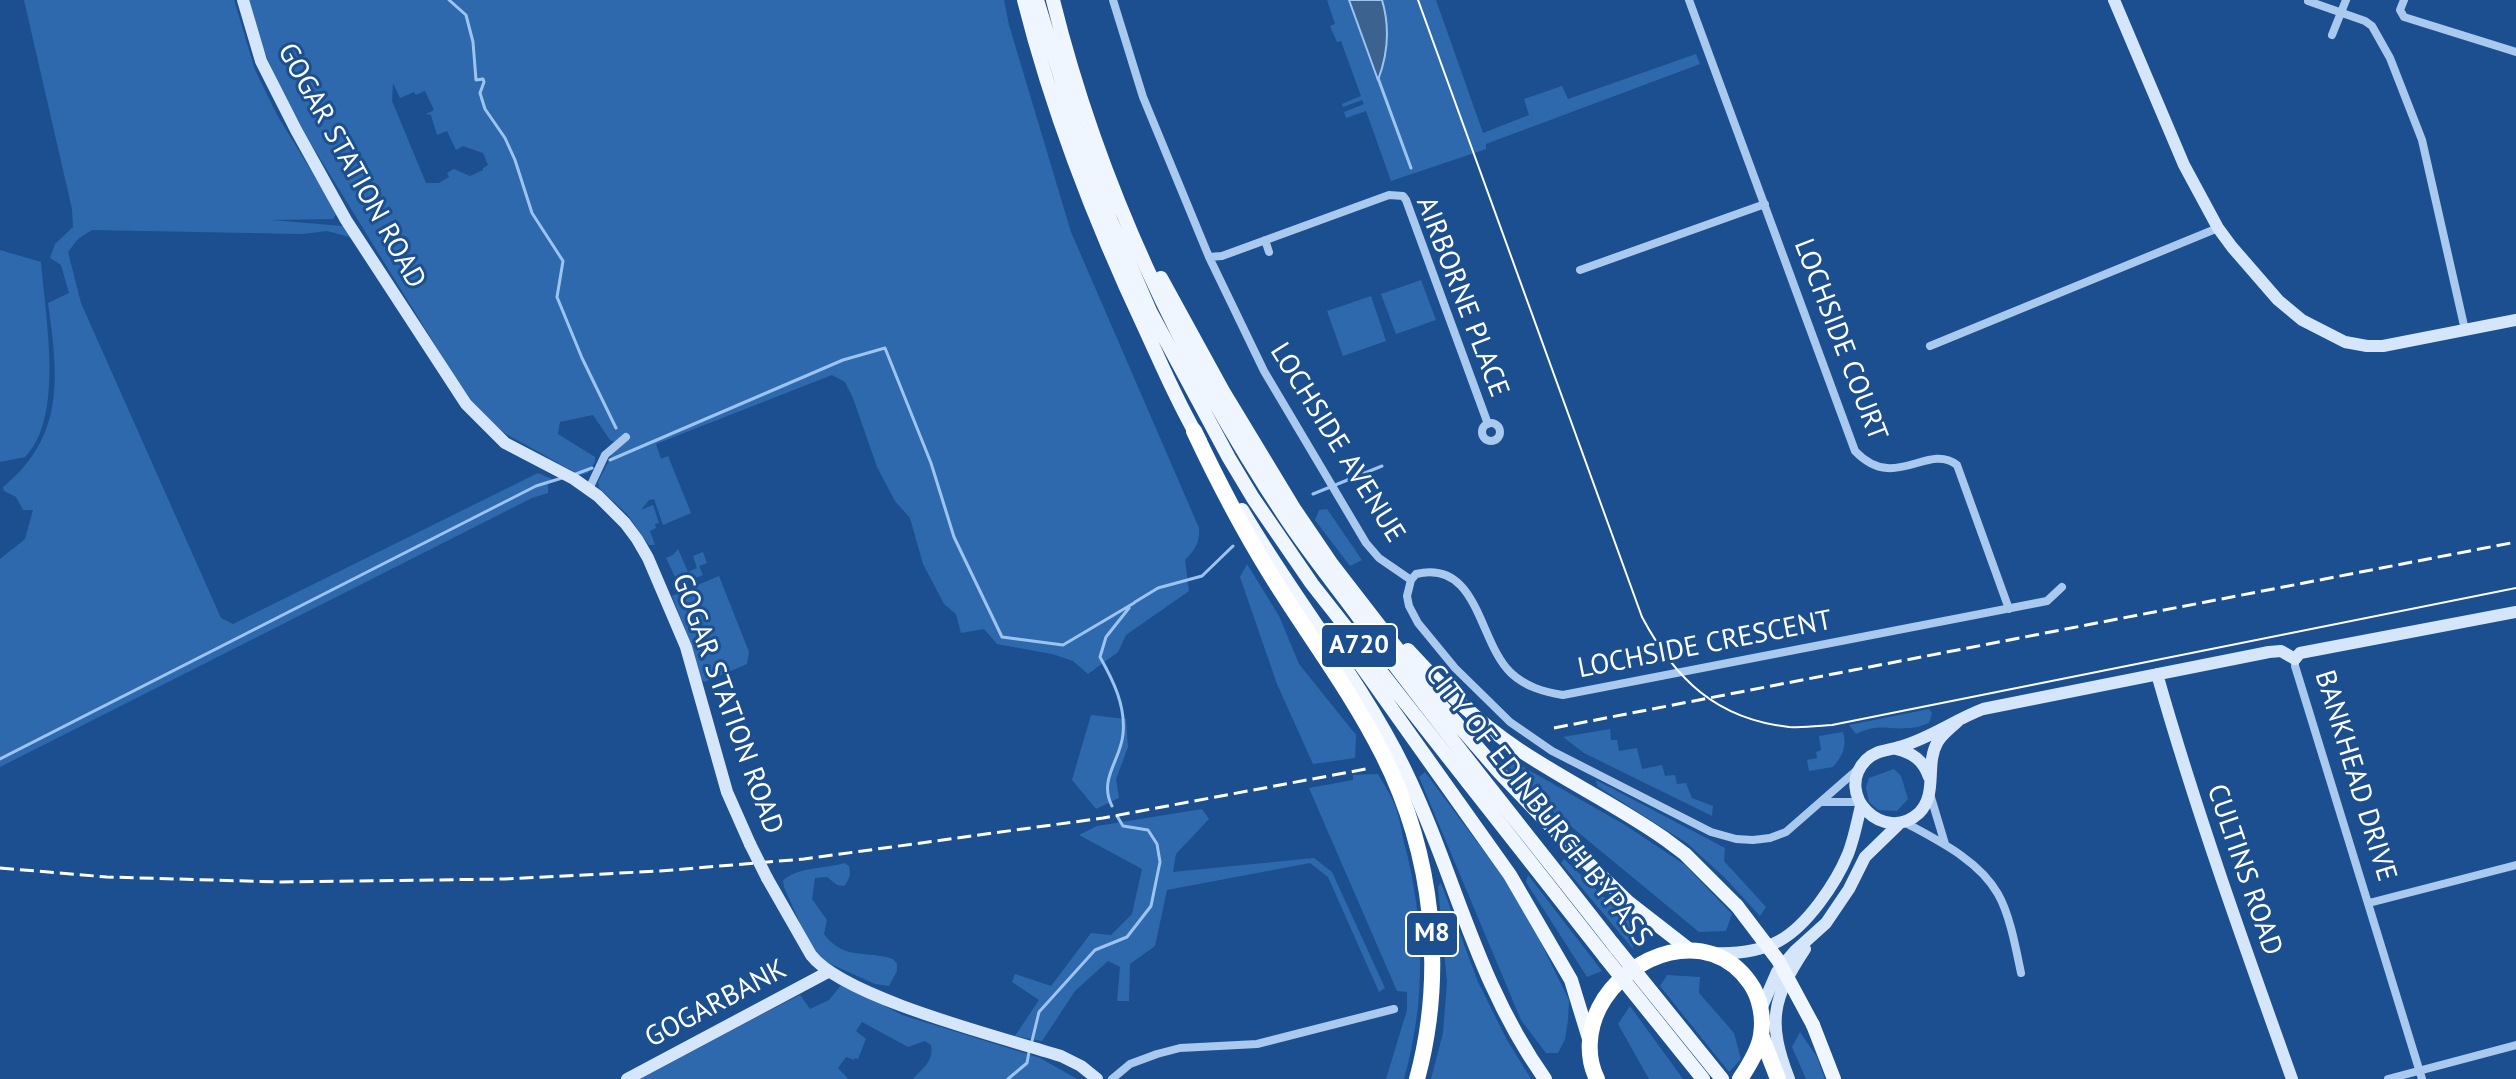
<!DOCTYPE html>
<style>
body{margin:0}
canvas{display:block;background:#1b4f8f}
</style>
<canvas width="2516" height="1079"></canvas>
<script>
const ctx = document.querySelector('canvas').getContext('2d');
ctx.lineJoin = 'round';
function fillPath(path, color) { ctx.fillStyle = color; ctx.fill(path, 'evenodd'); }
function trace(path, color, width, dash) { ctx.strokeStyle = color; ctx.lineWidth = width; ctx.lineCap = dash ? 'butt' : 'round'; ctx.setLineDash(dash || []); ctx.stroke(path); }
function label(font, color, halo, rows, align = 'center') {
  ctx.font = font + ' "PT Sans",sans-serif'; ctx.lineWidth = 6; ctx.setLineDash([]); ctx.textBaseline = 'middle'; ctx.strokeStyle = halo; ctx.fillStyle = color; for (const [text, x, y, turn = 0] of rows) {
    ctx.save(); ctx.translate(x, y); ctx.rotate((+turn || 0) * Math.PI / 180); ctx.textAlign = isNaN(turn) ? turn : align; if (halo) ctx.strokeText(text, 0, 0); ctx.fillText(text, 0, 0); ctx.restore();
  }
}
const green = new Path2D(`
 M24 0H234L255 70 277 115 337 213 333 219 271 220 342 226 345 227 353 238 327 231 303 234 92 230 78 239 68 252 81 303 221 618 233 624 538 473 552 479 548 484V493L532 498 0 767V559L25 539 33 510H23L16 497 4 491 3 487C66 436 58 375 48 303L69 293 61 265 50 258 55 244 73 227 72 209Z
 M248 0H1004L1009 25 1071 232 1199 528C1200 542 1195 550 1185 560L1189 591 1126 635 1118 652 1088 674 1073 661 1052 654 997 644 984 629 961 633 956 614 944 604 923 564 910 518 895 501 877 467 853 398 845 382 832 375 656 444 661 459 668 456 691 513 663 525 654 499 649 500 641 510 653 505 659 523 655 524 656 528 650 531 655 545H649L627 514 599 488 598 482 618 443 610 440 593 415 560 422 558 434 595 457V462L588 473 580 475 506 434 488 420 471 403 290 110 253 26ZM393 83 400 98 414 92 416 95 425 91 434 110 426 114 431 115 437 135 447 131 456 150 463 146 483 153 488 165 483 168V170L470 176 454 169 447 173 449 177 439 183H426L392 101Z
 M1327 0H1436L1483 133 1529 115 1524 99 1562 86 1568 99 1696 54 1700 64 1486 144V149L1391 181 1366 111 1346 118 1344 112 1364 104 1362 100 1343 107 1342 104 1361 96 1341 41 1337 42 1330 26 1335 24Z
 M0 250 41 262C45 315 65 417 25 457L0 462Z
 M1421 280 1436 320 1396 334 1381 294Z
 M1371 296 1386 341 1343 356 1327 311Z
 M1327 509 1362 560 1350 566 1315 520 1319 510Z
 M678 549 688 572 697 568 693 556 703 552 707 563 699 566 703 575 679 585 666 558 673 555Z
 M1247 564 1279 616 1299 664 1356 735 1355 758 1313 764 1277 684 1240 577Z
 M719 576 749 652 747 664 704 682 700 678 693 649 672 596Z
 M1929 709 1932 713 1929 723C1923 725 1916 728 1909 728 1886 730 1880 723 1856 734L1849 725Z
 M1091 715 1126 719 1128 747 1116 779 1119 798 1096 809 1072 780Z
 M1610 729 1611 740H1617L1619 751 1637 748 1642 769 1662 765 1665 776 1675 775 1677 784 1686 783 1692 798 1713 806 1712 816 1584 753 1563 737Z
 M1843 732C1847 747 1843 755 1833 767L1809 771 1807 760 1817 758 1816 752 1821 750 1819 736Z
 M1513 761 1625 825 1685 865 1732 914 1726 931 1699 932 1533 795 1509 767Z
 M1894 769 1901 776 1908 799 1897 811 1878 810 1869 802 1866 787 1869 778Z
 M1425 772 1501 874 1530 920 1559 980 1569 1000 1568 1020 1565 1039 1558 1053H1546L1521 1020 1419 777Z
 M1378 774C1383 783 1389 792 1393 801 1399 813 1401 829 1404 842 1425 921 1426 1001 1404 1079H1386L1407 1010V992L1397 991 1309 788 1353 780V775Z
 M1596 780 1725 848 1724 861 1766 907 1760 916 1725 878 1688 844 1597 786Z
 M1202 809 1209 819 1176 854 1173 872 1314 858 1332 872 1385 988 1379 992 1328 877 1310 863 1167 890 1155 946 1130 964 1129 1001H1117L1120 967 1108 961 1075 991 1042 1041 1015 1036 1039 1000 1012 982 1015 974 1051 986 1091 933 1111 935 1132 914 1142 869 1079 835 1097 826Z
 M1564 859 1633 925V949L1561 863Z
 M844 863 849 866C851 875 850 878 844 886L837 885 827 877 815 878 812 899 827 920 824 934C844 961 867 950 893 959L897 964V971L889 986 875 984 824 961 809 944 784 887 783 881C795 867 826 869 844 863Z
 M1528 875 1602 971 1587 977 1526 882Z
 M1441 883 1478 982 1507 1040 1531 1079H1431L1443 1033 1447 982 1438 887Z
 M1667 975 1700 977 1699 993 1734 1033 1741 1059 1729 1072 1660 986Z
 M842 984 902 1015 1040 1058 1077 1079H913C923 1068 934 1061 931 1045L925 1041 908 1047 862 1022 856 1031 866 1039 858 1059 855 1058 854 1060 846 1057 838 1068 848 1079H635L800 995 810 1009 829 1000Z
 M1630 1006 1683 1079H1649L1618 1024Z
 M1800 1032 1817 1057 1825 1079H1806L1792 1047Z`);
const water = new Path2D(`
 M1349 0H1382C1390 27 1388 54 1378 80Z`);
const stream = new Path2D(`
 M449 0 466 15 473 42 476 80 483 79 484 82 480 93 485 109 505 138 515 160 532 213 563 261 557 297 582 358 616 428
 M1378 78 1411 168
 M610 460 843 360 885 348 931 463 954 537 1002 637 1063 645 1134 603
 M573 475 592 468
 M1313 494 1382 466
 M1135 602 1158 588 1202 576 1233 546
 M0 759 536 486 562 478
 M1112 806C1098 779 1121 760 1123 734 1126 706 1113 680 1100 657L1106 637 1129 608
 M1031 1045 1039 1012 1095 950 1127 937 1151 906 1160 862 1157 844 1148 830 1123 826 1117 816
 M1008 1079 1027 1063 1029 1052`);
const street = new Path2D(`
 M1113 0 1143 97 1209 257 1264 371 1366 543 1379 558 1411 580
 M1689 0 1855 451C1895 493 1927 442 1957 465L2009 609
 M2404 0 2400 10 2404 17 2516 52
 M2308 1 2365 21 2372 26 2390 58 2422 140 2465 330
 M2332 35 2346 0
 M1265 240 1269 252
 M1209 257 1222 256 1389 195 1403 196 1406 200 1488 424
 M1580 270 1765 204
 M1930 346 2218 228
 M1482 432a9 9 0 1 1 18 0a9 9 0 1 1-18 0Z
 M589 489 605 455 626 437
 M1411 580 1416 574C1479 559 1478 642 1511 673 1526 687 1544 692 1563 695L2047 601 2062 587
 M1411 580 1407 596 1409 606 1418 623 1455 668 1510 722 1552 751 1711 832 1736 839 1753 840 1770 838 1786 832 1857 770
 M2295 659V666L2422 1079
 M1930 794 1945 844
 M1822 802H1859
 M1904 822C1937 840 1979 860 1998 894 2010 915 2016 949 2021 973
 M2369 903 2516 865
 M1112 1079 1130 1064 1157 1054 1180 1048 1257 1044 1394 1009
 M2388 1079 2516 1045`);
const secondary = new Path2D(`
 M243 0 261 61 296 130 346 220 466 404 505 443 574 479 598 496 625 523 637 539 648 558 686 647 727 792 750 844
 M2114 0 2184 165 2218 228 2232 247 2278 300 2302 320 2345 342 2367 346H2383L2516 320
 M2157 674C2196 811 2244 945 2292 1079
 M1958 721C1951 728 1942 734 1937 743 1925 765 1938 794 1919 813 1884 845 1833 794 1866 760 1876 750 1887 751 1899 747 1929 739 1954 720 1983 709L2269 652 2281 651 2295 659 2300 653 2516 612
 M1896 749C1913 753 1923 760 1929 777
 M767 878 811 955C844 998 1004 1038 1061 1056L1081 1066 1097 1079
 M1712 953C1735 954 1759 952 1779 941 1807 926 1836 883 1848 854 1854 839 1857 822 1861 806
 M1761 1009 1777 972 1795 951 1826 923 1849 889 1865 857 1900 823
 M627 1079 828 972
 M1789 1079C1767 1022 1772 999 1805 949`);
const primary = new Path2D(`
 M1024 0C1053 115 1096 225 1146 331 1163 368 1179 406 1200 441
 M1037 0 1077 131 1111 221 1150 311 1229 458 1253 498 1312 584 1605 957
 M1053 0C1098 183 1181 360 1285 517 1308 552 1335 585 1360 619 1442 730 1529 836 1613 944
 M1161 278 1223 391 1295 510 1331 563 1440 704 1499 772 1561 837 1628 902 1691 951
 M1242 510C1293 598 1359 677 1404 768 1455 873 1475 981 1545 1079
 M1338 633 1510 875 1571 980 1590 1042
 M1408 650C1442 687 1476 721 1518 749 1566 781 1618 806 1665 839L1685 854 1737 906
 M1813 1025 1834 1079`);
const highway = new Path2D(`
 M1194 431C1217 480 1242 528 1271 575 1308 635 1351 691 1383 755 1433 854 1446 972 1417 1079
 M1761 1035 1778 1079
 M1597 1079C1586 1057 1588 1030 1599 1008 1627 953 1709 924 1750 983 1760 997 1764 1018 1761 1035 1759 1050 1748 1067 1740 1079`);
const tram = new Path2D(`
 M1418 0 1642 617C1675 679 1716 719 1789 727 1803 728 1818 726 1832 725L2516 588`);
const rail = new Path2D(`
 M1554 728 2516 542
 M0 868 107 877 281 882 505 879 660 871 804 859 1103 818 1366 769`);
const secondaryBridge = new Path2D(`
 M750 844 767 878`);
const primaryBridge = new Path2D(`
 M1737 906 1778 960 1813 1025
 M1613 944 1722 1079
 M1605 957 1703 1079`);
const shields = [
 [1359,646,76],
 [1432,934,52]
];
const shieldNames = [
 ["A720",1359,646],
 ["M8",1432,934]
];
const streetNames = [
 ["GOGAR STATION ROAD",351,166,61],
 ["AIRBORNE PLACE",1462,297,69],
 ["LOCHSIDE COURT",1840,340,69],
 ["LOCHSIDE AVENUE",1337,443,58],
 ["LOCHSIDE CRESCENT",1705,645,-11],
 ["GOGAR STATION ROAD",727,704,70],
 ["BANKHEAD DRIVE",2355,776,73],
 ["CITY OF EDINBURGH BYPASS",1538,806,52],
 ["CULTINS ROAD",2244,870,71],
 ["GOGARBANK",716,1004,-28]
];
fillPath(green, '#2e69ad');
fillPath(water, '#3c6290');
trace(water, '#9cc4f0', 2);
trace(stream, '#9cc4f0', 3);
trace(street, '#a9c9ee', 8);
trace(secondary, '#d6e6fa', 12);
trace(primary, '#f0f6ff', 14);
trace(highway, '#fff', 16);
trace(tram, '#fff', 2);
trace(rail, '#fff', 3, [14, 6]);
trace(secondaryBridge, '#d6e6fa', 12);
trace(primaryBridge, '#f0f6ff', 14);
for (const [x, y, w] of shields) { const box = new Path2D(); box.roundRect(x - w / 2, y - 22, w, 44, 6); ctx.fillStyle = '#1b4f8f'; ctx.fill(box); trace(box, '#fff', 2); }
label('bold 26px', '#fff', null, shieldNames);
label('28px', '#fff', '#1b4f8f', streetNames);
</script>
